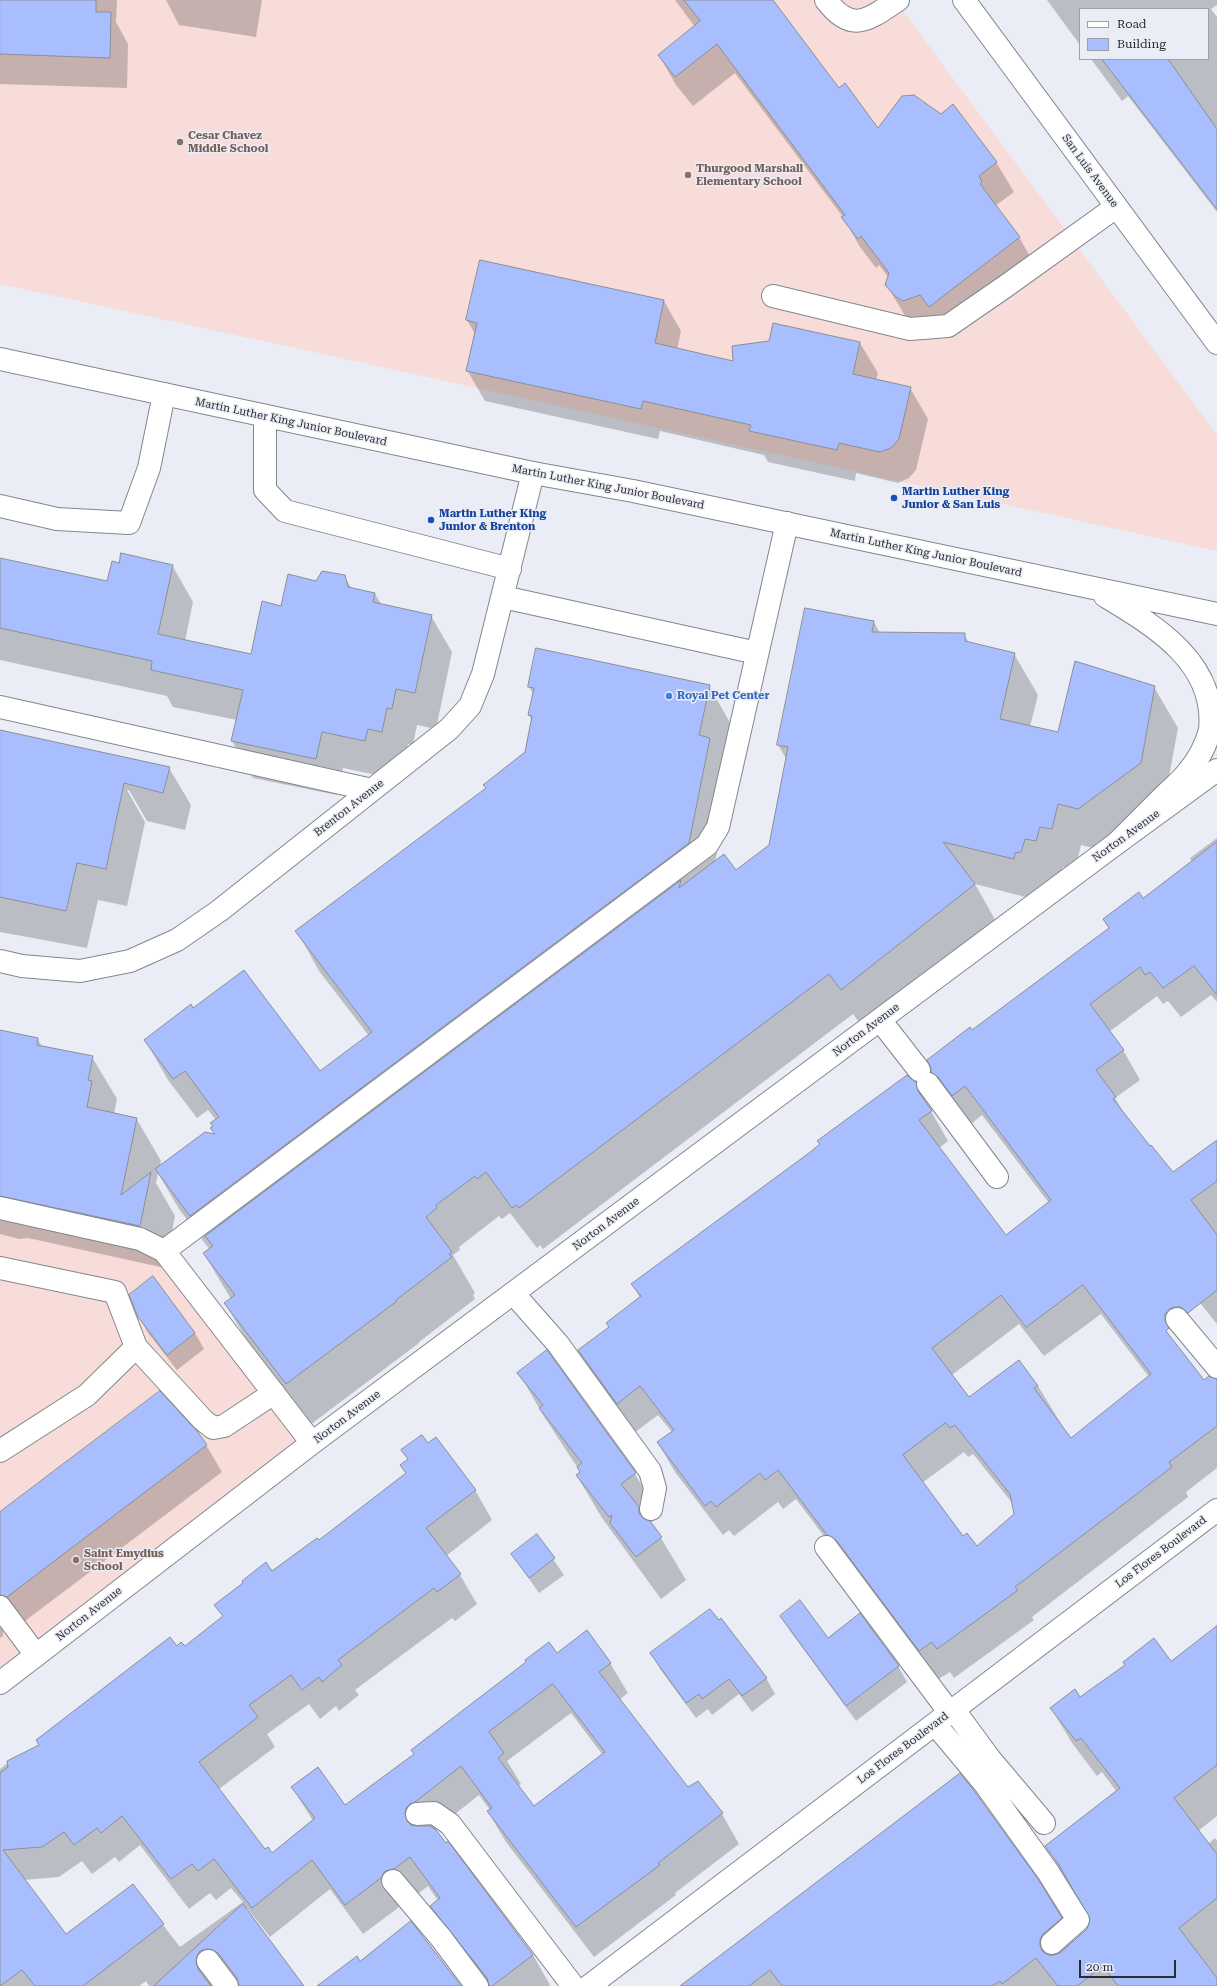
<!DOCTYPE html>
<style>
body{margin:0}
#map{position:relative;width:1217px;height:1986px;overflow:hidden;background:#eaedf6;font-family:"Roboto Serif",serif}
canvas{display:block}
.legend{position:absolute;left:1079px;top:8px;width:130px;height:52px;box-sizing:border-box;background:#eaedf6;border:1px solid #9da0a6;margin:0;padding:5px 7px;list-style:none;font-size:12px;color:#2a2c2f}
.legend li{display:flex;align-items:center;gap:8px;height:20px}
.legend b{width:20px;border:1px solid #9da0a6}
.scale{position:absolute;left:1079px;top:1960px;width:97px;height:18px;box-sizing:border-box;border:2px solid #2a2c2f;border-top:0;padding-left:5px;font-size:12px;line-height:14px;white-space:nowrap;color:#2a2c2f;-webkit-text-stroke:3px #eaedf6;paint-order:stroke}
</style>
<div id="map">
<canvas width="1217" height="1986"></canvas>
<ul class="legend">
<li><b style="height:5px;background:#fff"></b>Road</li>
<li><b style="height:11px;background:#a9befe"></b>Building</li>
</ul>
<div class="scale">20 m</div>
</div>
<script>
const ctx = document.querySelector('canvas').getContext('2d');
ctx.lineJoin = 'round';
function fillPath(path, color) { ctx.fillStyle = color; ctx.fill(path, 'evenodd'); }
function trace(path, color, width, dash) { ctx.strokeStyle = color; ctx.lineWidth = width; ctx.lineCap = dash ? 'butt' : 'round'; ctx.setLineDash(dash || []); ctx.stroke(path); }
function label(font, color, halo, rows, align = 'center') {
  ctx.font = font + ' "Roboto Serif",serif'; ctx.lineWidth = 3; ctx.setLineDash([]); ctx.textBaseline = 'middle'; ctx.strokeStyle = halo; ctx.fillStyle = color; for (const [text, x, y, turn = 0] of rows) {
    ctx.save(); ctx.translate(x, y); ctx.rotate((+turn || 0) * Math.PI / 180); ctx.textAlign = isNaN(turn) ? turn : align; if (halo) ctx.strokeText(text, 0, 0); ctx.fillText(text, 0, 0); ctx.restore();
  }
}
const education = new Path2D(`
 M0 0H895L1217 435V549L1216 551 309 351 0 284Z
 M0 1215 139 1245 161 1256 303 1442 0 1677Z`);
const shadow = new Path2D(`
 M0 0H117L116 22 128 44 127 88 0 84Z
 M166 0H262L256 37 179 25Z
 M675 0H755L878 130 941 115 953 106 996 162 1014 192 995 206 1019 237 1036 267 947 336 913 326 904 314 886 284 889 278 879 265 876 268 860 247 843 217 735 73 693 106 676 85 659 55 695 27Z
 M1047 0H1217V5L1211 9 1217 17V212L1128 96 1122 101 1091 59H1208V9H1080V45Z
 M664 301 681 331 677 350 735 363 860 343 878 373 876 380 910 388 928 419 916 470 909 478 898 483 856 473 855 481 768 462 764 455 660 431 658 439 485 401 467 370 475 334 467 320Z
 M0 559 108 582 120 564 172 565 193 602 185 641 251 655 281 607 316 582 344 576 352 589 375 594 381 604 431 616 452 652 436 729 417 725 413 745 408 744 402 768 386 777 343 768 337 795 253 778 232 741 237 720 173 707 167 696 0 660Z
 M874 622 880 633 964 634 969 643 1014 654 1038 695 1030 727 1059 734 1154 687 1178 728 1164 804 1102 850 1081 845 1075 870 1063 867 1059 882 1048 879 1045 893 1037 900 975 884 998 925 865 1030 853 1014 543 1249 540 1245 537 1248 510 1213 502 1219 499 1216 459 1247 460 1250 453 1255 475 1293 473 1295 475 1299 419 1342V1343L310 1425 249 1344 225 1303 231 1299 204 1254 210 1250 179 1209 158 1173 156 1183 175 1216 165 1268 28 1238 19 1239 0 1234V1031L38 1039 42 1047 92 1057 117 1099 114 1114 136 1118 161 1161 160 1167 215 1135 214 1127 216 1120 208 1110 197 1118 168 1080 145 1040 193 1009 320 1073 369 1036 319 971 297 931 486 789 484 785 526 752 532 721 529 715 534 695 529 687 709 686 732 726V778L715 862 736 871 770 845 787 760 778 745Z
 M0 731 169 768 191 805 185 830 147 821 129 790H127L145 822 127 906 98 900 87 948 0 932Z
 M1217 838V1002L1211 995 1181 1017 1168 1001 1163 1004 1157 996 1109 1032 1123 1050 1140 1080 1115 1098 1127 1118 1173 1174 1217 1141V1324L1136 1223 1102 1249 1204 1381 1217 1380V1468L1186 1492 1188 1497 1032 1617 1034 1620 954 1678 950 1672 937 1680 845 1564 796 1499 783 1509 778 1502 734 1536 729 1530 723 1535 675 1472 658 1443 672 1432 658 1415 634 1433 596 1380 579 1351 610 1328 640 1298 632 1284 915 1083 948 1141 939 1148 1005 1236 1049 1203 982 1115 970 1125 949 1102 932 1072 972 1031 1109 929 1143 899 1192 862 1190 858ZM1101 1314 1149 1377 1071 1440 1038 1386 1019 1361 969 1398 952 1375 1019 1324 1044 1356ZM964 1452 968 1457 973 1454 1013 1504 1015 1515 977 1547 963 1537 922 1483Z
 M139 1316 195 1333 204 1349 177 1370 148 1333Z
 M519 1373 635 1474 660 1516 650 1523 661 1538 686 1580 661 1599 602 1518 577 1476 581 1473 543 1415Z
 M206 1445 222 1472 25 1621 23 1620 3 1629V1636L0 1638V1513Z
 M428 1445 475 1490 492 1520 446 1556 460 1575 477 1604 455 1621 452 1618 387 1666 355 1690 359 1695 339 1711 336 1706 320 1719 309 1704 267 1734 275 1747 219 1789 265 1850 272 1854 313 1821 292 1787 345 1806 587 1632 610 1663 628 1693 619 1700 687 1788 722 1814 739 1844 675 1893 676 1895 594 1957 506 1842 488 1812 490 1810 479 1795 435 1830 533 1955 550 1985 548 1986H488L449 1936 431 1906 438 1901 428 1886 411 1899 402 1901 398 1908 363 1934 330 1889 270 1937 247 1908 245 1909 303 1986H238L236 1983 213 1986H149L146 1981 139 1986H0V1769L13 1759 40 1746 176 1647 184 1648 223 1617 216 1605 318 1542 406 1474 402 1465 408 1460 402 1450ZM571 1713 602 1754 533 1807 518 1786 521 1784 507 1761ZM140 1845 189 1909 210 1893 216 1900 231 1888 243 1902 180 1947 132 1885 66 1935 24 1880 59 1877 82 1861 92 1874 115 1857 119 1862Z
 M537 1536 564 1575 539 1593 512 1554Z
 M781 1616 828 1639 898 1666 907 1682 856 1721 791 1632Z
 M1217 1648V1816L1198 1831 1208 1844 1215 1838 1217 1841V1986H681L960 1775 1061 1918 1074 1941 1087 1930 1091 1919 1046 1846 1117 1792 1102 1772 1097 1776 1072 1743 1051 1708 1171 1662Z
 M651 1653 766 1678 775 1694 752 1712 739 1694 712 1715 708 1709 696 1718 660 1669Z`);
const building = new Path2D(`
 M0 0H96V12H111L110 58 0 54Z
 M684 0H773L839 88 845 83 878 128 902 96 914 95 941 114 953 104 997 162 979 176 982 182 980 184 1020 237 929 307 920 295 903 301 895 296 885 285 889 273 861 236 858 239 841 217 845 215 717 44 675 77 658 55 700 21Z
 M1102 59H1168L1217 129V209Z
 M480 260 664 300 655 343 733 361 732 346 769 341 773 323 860 342 853 374 911 387 899 439 891 448 880 452 839 443 837 450 749 431 751 425 643 401 641 409 466 371 477 323 466 320Z
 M121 553 173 565 158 634 251 654 262 601 281 606 288 574 316 581 322 571 345 575 348 587 375 593 373 602 432 615 415 693 396 689 392 709 387 708 382 732 368 729 365 741 322 732 316 759 231 741 243 690 151 670 152 661 0 628V558L107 581 112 561 119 563Z
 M805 608 874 621 872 632 965 633V641L1015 653 1000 719 1058 732 1075 661 1155 686 1141 763 1078 809 1058 804 1052 829 1040 827 1036 841 1025 839 1021 852 1015 853 1014 859 943 842 975 884 841 990 829 974 519 1208 516 1205 512 1208 486 1172 477 1179 475 1176 436 1205 437 1208 426 1217 452 1252 449 1254 452 1257 396 1300 397 1301 286 1384 224 1303 235 1295 203 1253 213 1246 205 1236 681 880 679 888 724 854 736 870 769 845 788 747 777 745Z
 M536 648 710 685 699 735 710 738 689 843 190 1216 155 1169 205 1132 215 1134 210 1128 213 1126 210 1123 219 1117 185 1071 173 1079 144 1040 191 1004 193 1008 244 970 320 1071 372 1032 295 931 486 788 483 785 525 752 532 716 528 715 534 688 528 687Z
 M0 730 170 767 163 793 124 783 106 869 77 863 66 911 0 897Z
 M1217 842V995L1194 966 1163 988 1150 972 1145 975 1140 967 1090 1004 1124 1050 1096 1070 1116 1097 1113 1099 1150 1146 1151 1145 1173 1172 1217 1140V1181L1191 1200 1217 1235V1290L1188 1313 1181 1307H1174L1169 1309 1165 1314V1321L1169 1328 1166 1331 1204 1380 1209 1376 1217 1379V1426L1169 1462 1172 1467 1015 1587 1018 1590 984 1615 937 1649 932 1642 919 1651 836 1540 827 1535 778 1470 765 1480 760 1473 716 1507 711 1501 705 1506 657 1442 674 1430 640 1386 617 1404 578 1350 609 1327 606 1323 641 1296 631 1284 809 1153 820 1144 817 1141 907 1075 916 1082 918 1091 932 1111 919 1120 1006 1235 1051 1200 965 1086 952 1096 938 1077 931 1072V1068L927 1060 970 1027 972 1030 1109 928 1103 919 1139 892 1143 898ZM1083 1285 1151 1374 1071 1438 1034 1388 1038 1386 1019 1360 969 1397 932 1348 1001 1295 1026 1327ZM946 1423 950 1428 955 1425 1010 1494 1014 1514 977 1546 967 1533 963 1536 903 1455Z
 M0 1030 38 1038 37 1045 93 1056 88 1080 92 1081 87 1107 137 1118 121 1195 151 1172 140 1226 0 1196Z
 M153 1276 195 1333 167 1355 138 1317 129 1295Z
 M547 1350 636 1473 621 1484 639 1507V1513L643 1518 650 1521 662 1537 636 1557 610 1523 612 1515 609 1517 576 1475 580 1472 577 1467 582 1463 539 1408 543 1405 517 1373Z
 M160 1391 197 1431 207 1445 7 1597 0 1595V1512Z
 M422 1435 428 1443 436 1437 476 1490 426 1528 461 1574 437 1592 434 1588 338 1660 342 1665 322 1682 319 1677 302 1690 291 1675 249 1705 258 1717 199 1762 265 1849 268 1847 272 1853 315 1818 291 1787 318 1767 345 1805 414 1754 411 1750 526 1662 525 1660 549 1642 557 1653 587 1630 611 1663 599 1672 688 1787 698 1781 723 1813 658 1863 660 1865 576 1927 487 1811 492 1808 461 1766 415 1802 410 1804 406 1808 405 1814 407 1821 411 1825 417 1826H430L436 1830 446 1843 448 1841 533 1955 492 1986H489L487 1978 430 1906 440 1898 410 1857 394 1869 385 1871 381 1878 345 1905 312 1860 252 1908 214 1859 198 1871 192 1864 171 1879 122 1816 101 1833 97 1828 74 1845 64 1832 42 1847 3 1850 66 1934 133 1884 164 1924 83 1986H35L22 1970 0 1986V1773L8 1767 7 1761 39 1745 36 1740 170 1637 177 1646 181 1642 185 1646 223 1616 214 1605 243 1583 242 1581 266 1562 272 1571 317 1538 319 1540 406 1473 400 1465 408 1459 401 1450ZM553 1684 605 1752 534 1806 498 1758 504 1753 489 1732Z
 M537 1534 555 1558 529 1578 511 1554Z
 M800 1600 828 1638 860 1613 899 1666 846 1706 780 1616Z
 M710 1609 719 1620 721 1618 767 1678 742 1696 729 1679 702 1699 699 1694 686 1703 650 1653Z
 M1217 1626V1765L1174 1798 1217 1854V1898L1179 1928 1217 1978V1986H1118L1103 1966 1077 1986H1058L1036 1958 1002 1984 1000 1981 992 1986H782L770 1970 749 1986H680L960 1773 975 1792 1038 1879 1062 1918 1043 1934 1040 1939V1945L1042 1951 1048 1955H1054L1060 1953 1087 1929 1090 1919 1059 1865 1045 1846 1120 1788 1081 1738 1076 1741 1050 1708 1075 1689 1080 1697 1125 1665 1123 1662 1154 1638 1171 1661Z
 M243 1904 304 1986H239L237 1978 218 1953 213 1950 207 1949 200 1951 197 1956 196 1962 198 1969 211 1986H154Z
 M411 1921 461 1986H317L357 1956 360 1961Z`);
const minor = new Path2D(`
 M826 0C852 35 869 19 898 0
 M964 0 1217 343
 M773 296 910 329 948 326 1006 286 1116 207
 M265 416V490L285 511 510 569
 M0 506 57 519 129 523 149 468 164 394
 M503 597 757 653
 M0 707 372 790
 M0 961 22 966 80 971 130 961 177 940 219 911 449 729 470 706 483 674 533 473
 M880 1020 919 1070
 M928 1084 997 1177
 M0 1208 140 1239 164 1251 312 1443
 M164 1251 707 845 718 827 787 523
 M0 1268 115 1292 136 1347 203 1420 213 1428 224 1426 274 1393
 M513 1293 558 1344 650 1471 655 1488 651 1509
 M1177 1319 1217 1367
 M0 1451 87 1395 136 1347
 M826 1547 950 1713
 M0 1607 36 1655
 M0 1683 312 1443 1117 843 1217 770
 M954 1710 990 1759 1044 1823
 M935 1724 985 1784 1048 1872 1078 1920 1052 1943
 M417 1814 434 1813 450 1824 573 1986
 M393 1881 441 1938 477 1986
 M208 1961 227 1986
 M589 1986 1217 1510`);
const major = new Path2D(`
 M0 359 533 473 633 491 1217 614
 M1105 596C1153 625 1217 662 1210 730 1206 745 1198 760 1188 772 1181 781 1172 788 1164 796 1149 811 1133 827 1117 843`);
const markers = [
 [180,142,4,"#8d6e63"],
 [688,175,4,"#8d6e63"],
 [894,498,4,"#1a4fb4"],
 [431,520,4,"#1a4fb4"],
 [669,696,4,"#3f7fe0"],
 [76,1560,4,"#8d6e63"]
];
const educationNames = [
 ["Cesar Chavez",188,136],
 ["Middle School",188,149],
 ["Thurgood Marshall",696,169],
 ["Elementary School",696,182],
 ["Saint Emydius",84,1554],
 ["School",84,1567]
];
const streetNames = [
 ["San Luis Avenue",1090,171,54],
 ["Martin Luther King Junior Boulevard",291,422,12],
 ["Martin Luther King Junior Boulevard",608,487,11],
 ["Martin Luther King Junior Boulevard",926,553,12],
 ["Brenton Avenue",349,808,-38],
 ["Norton Avenue",1126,836,-36],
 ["Norton Avenue",866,1030,-37],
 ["Norton Avenue",606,1224,-37],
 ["Norton Avenue",347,1417,-37],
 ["Los Flores Boulevard",1161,1552,-37],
 ["Norton Avenue",89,1614,-38],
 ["Los Flores Boulevard",903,1748,-37]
];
const transitNames = [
 ["Martin Luther King",902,492],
 ["Junior & San Luis",902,505],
 ["Martin Luther King",439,514],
 ["Junior & Brenton",439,527]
];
const shopNames = [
 ["Royal Pet Center",677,696]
];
fillPath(education, '#f7dcd9');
fillPath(shadow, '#0003');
fillPath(building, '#a9befe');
trace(building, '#8b8e96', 1);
trace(minor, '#83868e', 24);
trace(major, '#83868e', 24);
trace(minor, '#fff', 22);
trace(major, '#fff', 22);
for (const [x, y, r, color] of markers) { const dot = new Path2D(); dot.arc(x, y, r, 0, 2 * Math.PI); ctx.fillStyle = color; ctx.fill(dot); trace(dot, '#eaedf6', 1.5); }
label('bold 11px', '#785e54', '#eaedf6', educationNames, 'left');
label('11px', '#2a2c2f', '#eaedf6', streetNames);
label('bold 11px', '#164399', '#eaedf6', transitNames, 'left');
label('bold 11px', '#366cbe', '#eaedf6', shopNames, 'left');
</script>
